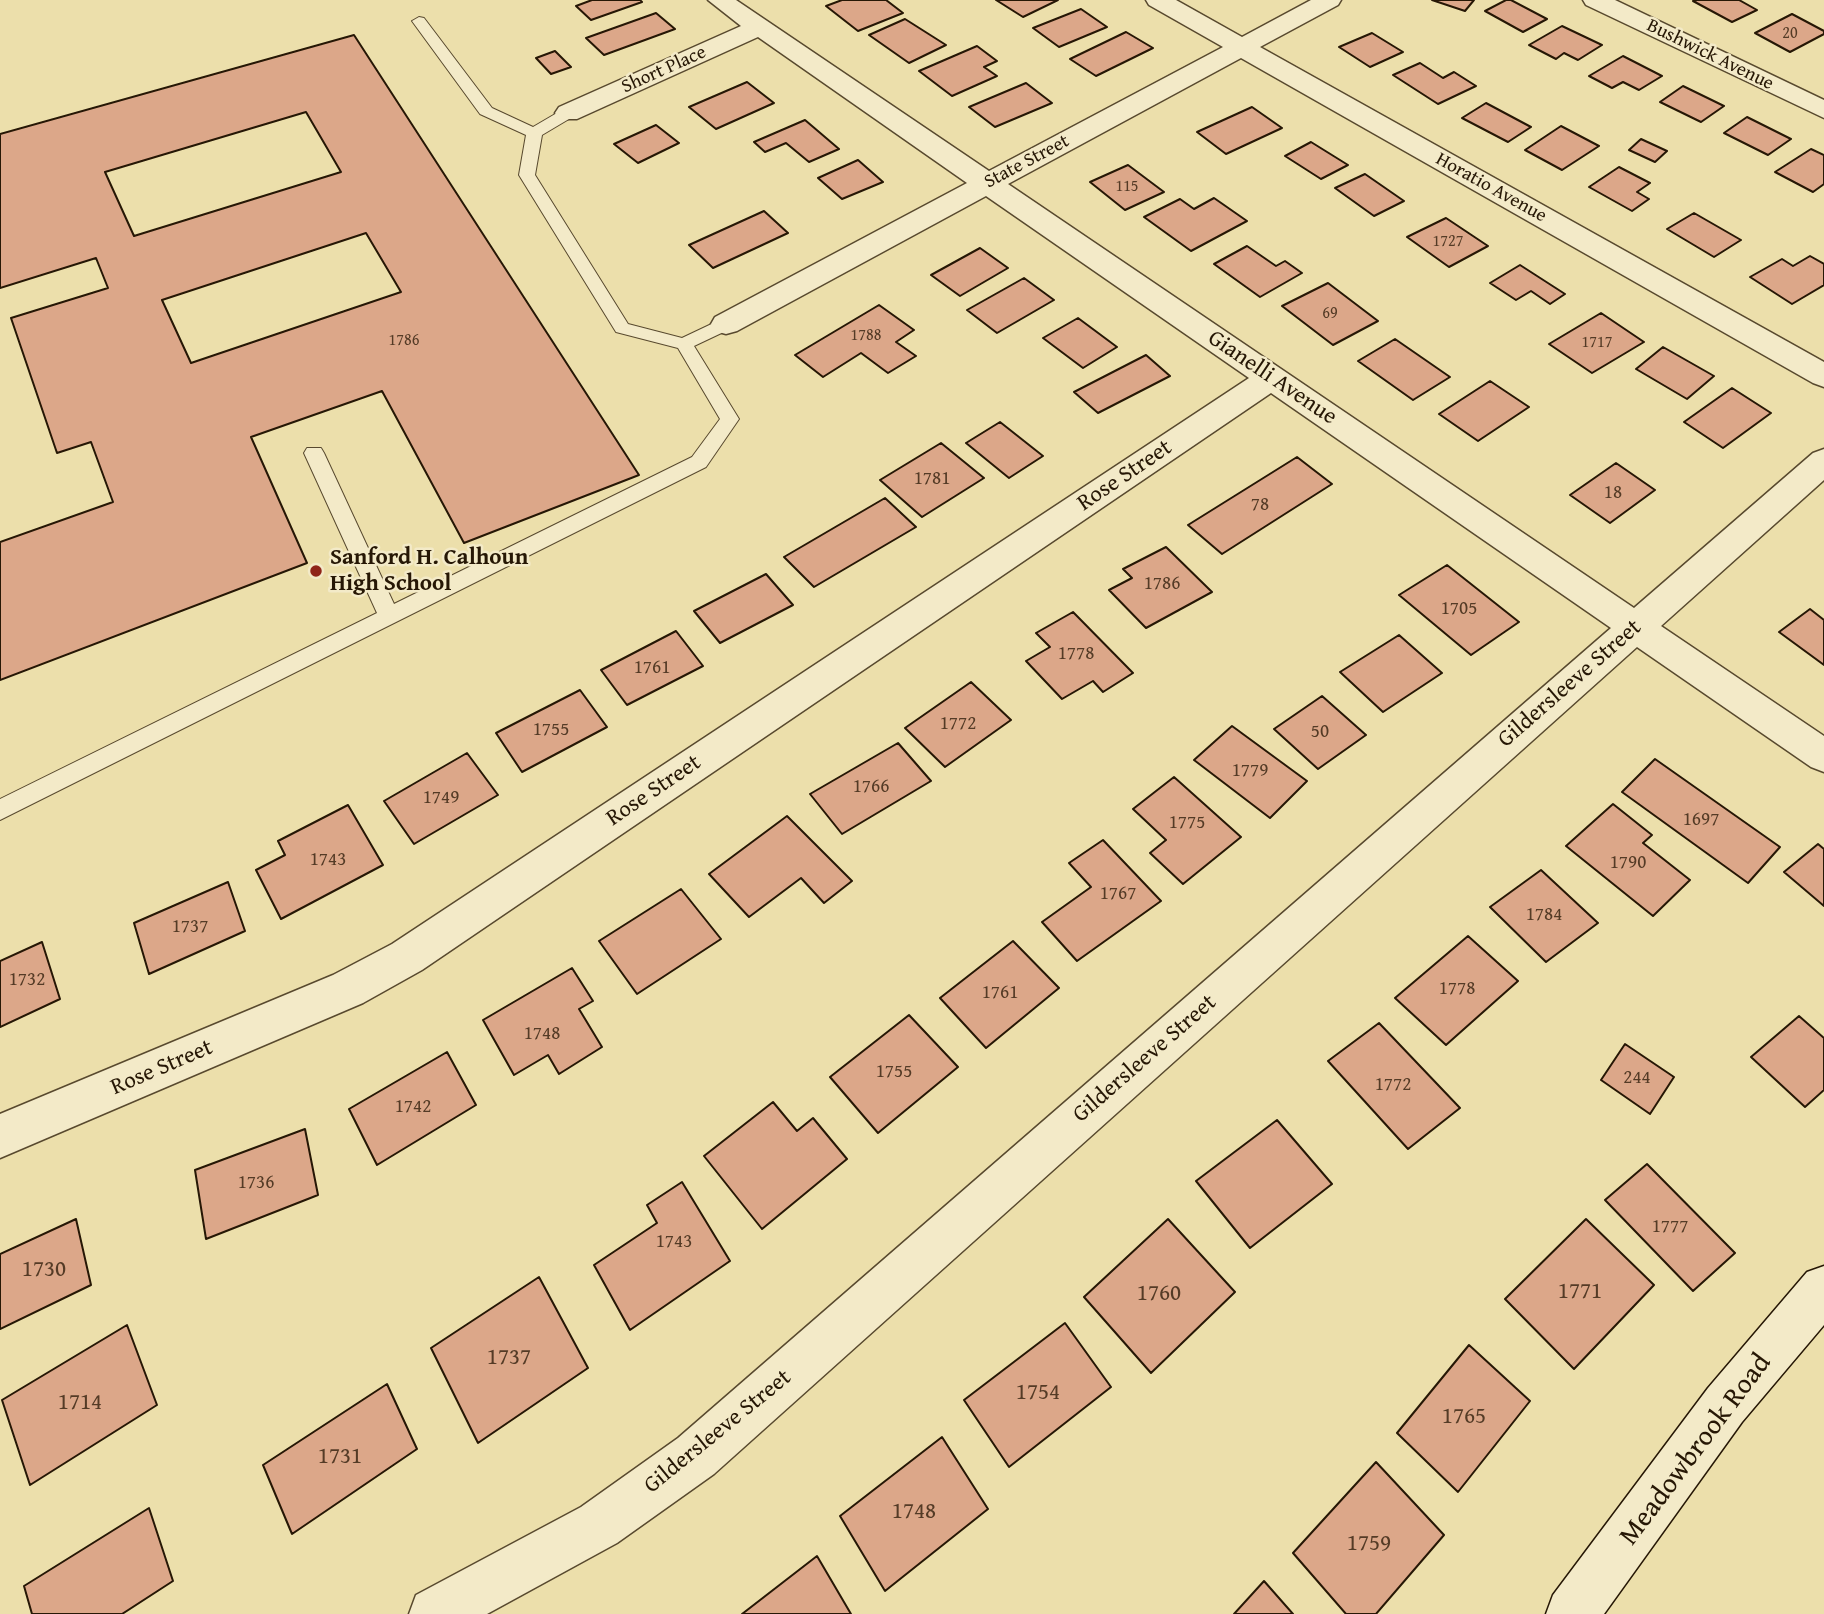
<!DOCTYPE html>
<style>
body{margin:0}
canvas{display:block;background:#ecdfab}
</style>
<canvas width="1824" height="1614"></canvas>
<script>
const ctx = document.querySelector('canvas').getContext('2d');
ctx.lineJoin = 'round';
function fillPath(path, color) { ctx.fillStyle = color; ctx.fill(path, 'evenodd'); }
function trace(path, color, width, dash) { ctx.strokeStyle = color; ctx.lineWidth = width; ctx.lineCap = dash ? 'butt' : 'round'; ctx.setLineDash(dash || []); ctx.stroke(path); }
function label(font, color, halo, rows, align = 'center') {
  ctx.font = font + ' "Gentium Book Plus",serif'; ctx.lineWidth = 5; ctx.setLineDash([]); ctx.textBaseline = 'middle'; ctx.strokeStyle = halo; ctx.fillStyle = color; for (const [text, x, y, turn = 0] of rows) {
    ctx.save(); ctx.translate(x, y); ctx.rotate((+turn || 0) * Math.PI / 180); ctx.textAlign = isNaN(turn) ? turn : align; if (halo) ctx.strokeText(text, 0, 0); ctx.fillText(text, 0, 0); ctx.restore();
  }
}
const building = new Path2D(`
 M592 0H640L642 2 591 20 576 6Z
 M842 0H886L903 13 858 31 826 6Z
 M996 0H1058L1023 17Z
 M1432 0H1474L1465 11Z
 M1506 0H1511L1547 19 1523 32 1485 11Z
 M1697 0H1739L1757 10 1732 22 1693 1Z
 M1081 9 1107 27 1059 47 1033 28Z
 M656 13 675 29 604 55 586 38Z
 M1792 14 1824 31V34L1790 52 1755 33Z
 M905 19 946 45 909 63 869 35Z
 M1562 26 1602 45 1578 60 1564 53 1556 59 1529 45Z
 M1126 32 1153 48 1096 76 1070 59Z
 M1372 33 1403 52 1370 67 1339 47Z
 M354 35 639 475 464 543 382 391 251 437 307 563 0 680V542L113 502 91 442 57 453 11 318 108 288 96 258 0 288V134ZM306 112 341 172 134 236 105 172ZM366 233 401 292 191 363 162 300Z
 M977 46 997 61 984 67 997 76 952 96 919 71Z
 M555 51 571 67 551 74 536 58Z
 M1623 56 1662 76 1639 90 1623 82 1612 88 1589 76Z
 M1420 63 1443 78 1454 72 1476 86 1438 104 1393 75Z
 M747 82 774 103 716 129 689 107Z
 M1026 83 1052 103 995 127 969 107Z
 M1683 86 1724 106 1701 122 1660 102Z
 M1486 103 1531 127 1508 142 1462 118Z
 M1252 107 1282 128 1226 154 1197 132Z
 M1747 117 1791 139 1768 155 1724 133Z
 M805 120 839 149 809 162 786 143 765 152 754 142Z
 M656 125 679 143 638 163 614 144Z
 M1561 126 1599 146 1562 170 1525 150Z
 M1641 139 1667 151 1655 162 1629 150Z
 M1311 142 1348 165 1321 179 1285 156Z
 M1811 149 1824 155V184L1813 192 1775 172Z
 M858 160 883 182 842 199 818 178Z
 M1128 165 1164 192 1125 210 1090 182Z
 M1619 167 1650 183 1637 192 1649 199 1632 211 1589 187Z
 M1365 174 1404 201 1374 216 1335 188Z
 M1214 198 1247 221 1191 251 1144 217 1180 199 1194 209Z
 M764 211 788 233 713 268 689 245Z
 M1694 213 1741 240 1714 257 1667 229Z
 M1446 218 1488 246 1449 267 1407 237Z
 M1247 246 1276 266 1285 261 1302 273 1260 297 1214 264Z
 M980 248 1008 268 960 296 931 275Z
 M1810 256 1824 264V285L1792 304 1750 277 1782 259 1793 266Z
 M1520 265 1565 294 1550 304 1531 291 1516 300 1490 283Z
 M1024 278 1054 300 997 333 967 310Z
 M1328 283 1378 321 1333 345 1282 306Z
 M879 305 914 330 896 342 916 356 888 373 861 353 823 377 795 355Z
 M1601 313 1644 342 1592 373 1549 344Z
 M1078 318 1117 347 1083 368 1043 338Z
 M1395 339 1450 377 1413 400 1358 361Z
 M1663 347 1714 376 1687 399 1636 369Z
 M1146 355 1170 376 1098 413 1074 392Z
 M1490 381 1529 407 1478 441 1439 414Z
 M1732 388 1771 413 1723 448 1684 422Z
 M1000 422 1043 456 1009 478 966 443Z
 M941 443 984 478 922 517 880 480Z
 M1297 457 1332 484 1222 554 1188 525Z
 M1616 463 1655 490 1610 523 1570 495Z
 M885 498 916 527 814 587 784 557Z
 M1166 547 1212 592 1146 628 1109 590 1132 578 1123 569Z
 M1447 565 1519 622 1471 655 1399 595Z
 M766 574 793 605 720 643 694 611Z
 M1810 609 1824 620V665L1779 632Z
 M1073 612 1133 673 1103 692 1093 681 1062 699 1026 661 1050 647 1036 633Z
 M676 631 703 666 627 705 601 670Z
 M1399 635 1442 673 1383 712 1340 672Z
 M971 682 1011 720 945 767 905 728Z
 M580 690 607 727 522 772 496 733Z
 M1322 696 1366 735 1318 769 1274 729Z
 M1232 726 1307 781 1270 818 1194 760Z
 M898 743 931 781 842 834 810 794Z
 M467 753 498 795 414 844 384 801Z
 M1655 759 1780 847 1748 883 1622 792Z
 M1174 777 1241 837 1183 884 1150 853 1166 840 1133 809Z
 M1613 804 1652 835 1643 843 1690 880 1653 916 1566 846Z
 M348 805 383 865 281 919 256 870 285 855 278 841Z
 M787 816 852 881 824 903 801 878 749 917 709 874Z
 M1103 840 1161 901 1077 961 1042 922 1091 887 1069 863Z
 M1818 844 1824 849V906L1784 872Z
 M1541 870 1598 923 1546 962 1490 907Z
 M228 882 245 931 149 974 134 923Z
 M681 889 721 939 637 994 599 941Z
 M1468 936 1518 981 1446 1045 1395 998Z
 M1013 941 1059 988 986 1048 940 998Z
 M42 942 60 999 0 1027V961Z
 M572 968 593 1001 579 1009 602 1047 559 1074 548 1055 514 1075 483 1020Z
 M909 1015 958 1067 878 1133 830 1077Z
 M1799 1016 1824 1038V1090L1805 1107 1751 1057Z
 M1379 1023 1460 1108 1408 1149 1328 1061Z
 M1625 1044 1674 1077 1650 1114 1601 1080Z
 M447 1052 476 1105 377 1165 349 1109Z
 M773 1102 797 1131 813 1118 847 1159 762 1229 704 1156Z
 M1277 1120 1332 1184 1250 1248 1196 1181Z
 M305 1129 318 1195 206 1239 195 1170Z
 M1647 1164 1735 1253 1693 1291 1605 1200Z
 M682 1182 730 1261 630 1330 594 1265 657 1223 647 1205Z
 M76 1219 91 1285 0 1329V1254Z
 M1168 1219 1235 1292 1151 1373 1084 1297Z
 M1586 1219 1654 1285 1574 1369 1505 1299Z
 M539 1277 588 1368 478 1443 431 1348Z
 M1065 1323 1111 1387 1009 1467 964 1400Z
 M127 1325 157 1405 30 1485 2 1400Z
 M1469 1345 1530 1401 1458 1492 1397 1433Z
 M387 1384 417 1449 292 1534 263 1465Z
 M942 1437 988 1509 885 1591 840 1516Z
 M1376 1462 1444 1535 1376 1614H1346L1293 1553Z
 M149 1508 173 1581 122 1614H32L24 1586Z
 M817 1556 851 1614H742Z
 M1264 1581 1293 1614H1234Z`);
const lane = new Path2D(`
 M419 17 424 18 492 108 533 127 562 110H574V116L542 135 535 175 628 324 682 338 720 320H732L735 324 732 328 694 346 739 419 706 467 0 820V799L377 613 304 453 307 448H321L324 453 394 604 692 457 720 419 678 348 616 332 519 175 526 135 480 114 412 21Z`);
const street = new Path2D(`
 M708 0H736L989 171 1223 47 1149 5 1146 0H1176L1242 37 1311 0H1341L1338 5 1260 47 1824 362V387L1813 383 1241 58 1008 184 1634 608 1813 453 1824 449V480L1661 626 1824 736V772L1811 767 1637 647 714 1474 617 1543 487 1614H409L416 1595 581 1507 678 1438 1611 628 1271 393 422 970 363 1003 0 1158V1114L333 975 392 944 1249 378 986 196 737 331 726 334 715 331 711 324 715 317 967 183 758 37 577 119H559L555 113 559 107 741 26Z
 M1583 0H1615L1824 100V118L1586 5Z`);
const secondary = new Path2D(`
 M1824 1266V1325L1742 1422 1604 1614H1546L1553 1595 1708 1388 1807 1272Z`);
const markers = [
 [316,571,7,"#8f2418"]
];
const farNumbernames = [
 ["20",1790,34],
 ["115",1127,187],
 ["1727",1448,242],
 ["69",1330,314],
 ["1788",866,336],
 ["1786",404,341],
 ["1717",1597,343]
];
const farStreetnames = [
 ["Bushwick Avenue",1710,55,26],
 ["Short Place",664,70,-24],
 ["State Street",1027,162,-28],
 ["Horatio Avenue",1491,188,29]
];
const numberNames = [
 ["1781",932,479],
 ["18",1613,493],
 ["78",1260,505],
 ["1786",1162,584],
 ["1705",1459,609],
 ["1778",1076,654],
 ["1761",652,668],
 ["1772",958,724],
 ["1755",551,730],
 ["50",1320,732],
 ["1779",1250,771],
 ["1766",871,787],
 ["1749",441,798],
 ["1697",1701,820],
 ["1775",1187,823],
 ["1743",328,860],
 ["1790",1628,863],
 ["1767",1118,894],
 ["1784",1544,915],
 ["1737",190,927],
 ["1732",27,980],
 ["1778",1457,989],
 ["1761",1000,993],
 ["1748",542,1034],
 ["1755",894,1072],
 ["244",1637,1078],
 ["1772",1393,1085],
 ["1742",413,1107],
 ["1736",256,1183],
 ["1777",1670,1227],
 ["1743",674,1242]
];
const streetNames = [
 ["Gianelli Avenue",1272,378,34],
 ["Rose Street",1125,476,-34],
 ["Gildersleeve Street",1570,684,-41],
 ["Rose Street",654,791,-34],
 ["Gildersleeve Street",1145,1059,-41],
 ["Rose Street",162,1068,-23],
 ["Gildersleeve Street",718,1432,-39]
];
const poiNames = [
 ["Sanford H. Calhoun",330,558],
 ["High School",330,584]
];
const nearNumbernames = [
 ["1730",44,1270],
 ["1771",1580,1292],
 ["1760",1159,1294],
 ["1737",509,1358],
 ["1754",1038,1393],
 ["1714",80,1403],
 ["1765",1464,1417],
 ["1731",340,1457],
 ["1748",914,1512],
 ["1759",1369,1544]
];
const nearStreetnames = [
 ["Meadowbrook Road",1696,1450,-53]
];
fillPath(building, '#dca789');
trace(building, '#261705', 2);
trace(lane, '#58492e', 2);
trace(street, '#58492e', 3);
trace(secondary, '#261705', 3);
fillPath(lane, '#f3eac8');
fillPath(street, '#f3eac8');
fillPath(secondary, '#f3eac8');
for (const [x, y, r, color] of markers) { const dot = new Path2D(); dot.arc(x, y, r, 0, 2 * Math.PI); ctx.fillStyle = color; ctx.fill(dot); trace(dot, '#f3eac8', 2.5); }
label('16px', '#543b26', null, farNumbernames);
label('19px', '#261705', '#f3eac8', farStreetnames);
label('19px', '#543b26', null, numberNames);
label('23px', '#261705', '#f3eac8', streetNames);
label('bold 23px', '#261705', '#f3eac8', poiNames, 'left');
label('23px', '#543b26', null, nearNumbernames);
label('28px', '#261705', '#f3eac8', nearStreetnames);
</script>
